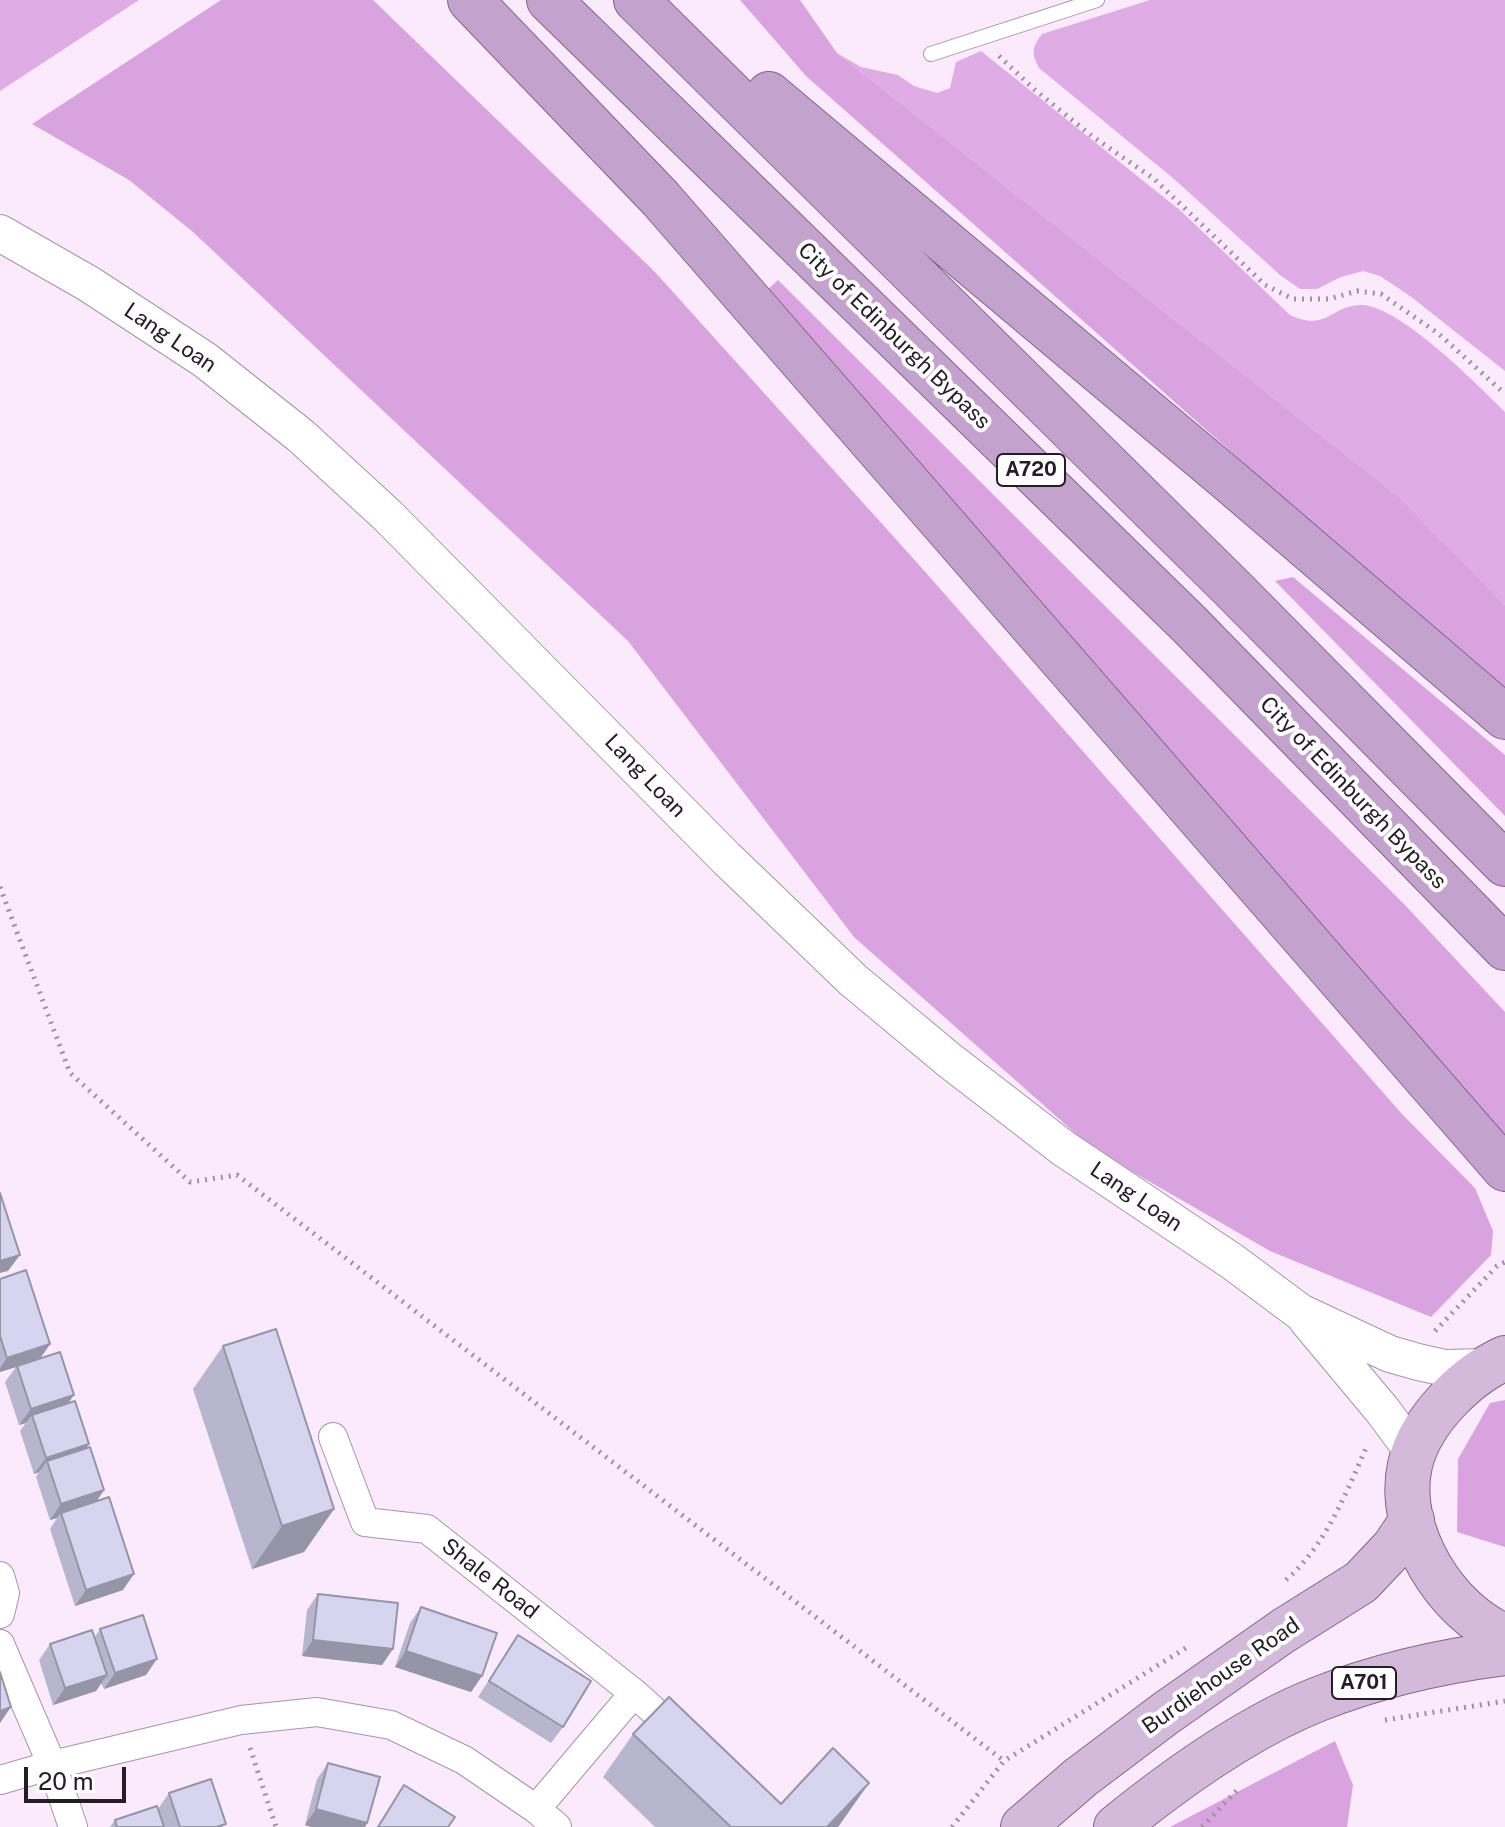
<!DOCTYPE html>
<style>
body{margin:0}
#map{position:relative;width:1505px;height:1827px;overflow:hidden;background:#faeafc;font-family:"Public Sans",sans-serif}
canvas{display:block}
.scale{position:absolute;left:24px;top:1767px;width:102px;height:36px;box-sizing:border-box;border:4px solid #241d25;border-top:0;padding-left:10px;font-size:24px;line-height:28px;white-space:nowrap;color:#241d25;-webkit-text-stroke:6px #fdfdfd;paint-order:stroke}
</style>
<div id="map">
<canvas width="1505" height="1827"></canvas>
<div class="scale">20 m</div>
</div>
<script>
const ctx = document.querySelector('canvas').getContext('2d');
ctx.lineJoin = 'round';
function fillPath(path, color) { ctx.fillStyle = color; ctx.fill(path, 'evenodd'); }
function trace(path, color, width, dash) { ctx.strokeStyle = color; ctx.lineWidth = width; ctx.lineCap = dash ? 'butt' : 'round'; ctx.setLineDash(dash || []); ctx.stroke(path); }
function label(font, color, halo, rows, align = 'center') {
  ctx.font = font + ' "Public Sans",sans-serif'; ctx.lineWidth = 8; ctx.setLineDash([]); ctx.textBaseline = 'middle'; ctx.strokeStyle = halo; ctx.fillStyle = color; for (const [text, x, y, turn = 0] of rows) {
    ctx.save(); ctx.translate(x, y); ctx.rotate((+turn || 0) * Math.PI / 180); ctx.textAlign = isNaN(turn) ? turn : align; if (halo) ctx.strokeText(text, 0, 0); ctx.fillText(text, 0, 0); ctx.restore();
  }
}
const green = new Path2D(`
 M0 0H139L0 91Z
 M1150 0H1505V371L1410 296 1380 276 1363 271 1341 277 1317 289H1300L1280 275 1174 179 1039 68C1031 53 1032 47 1042 34Z
 M981 51 1181 211 1290 315C1328 332 1329 306 1361 305 1399 305 1478 385 1505 412V605L1399 497 837 53 861 67 898 75 914 86 937 93 950 88 956 62Z`);
const forest = new Path2D(`
 M221 0H373L655 272 920 566 1402 1114 1475 1188 1493 1231 1491 1255 1431 1317 1270 1251 1093 1149 854 937 628 641 193 232 129 180 32 124Z
 M740 0H800L837 53 1399 497 1505 605V694L806 76Z
 M778 280 1404 904 1505 1012V1146L765 292Z
 M1293 577 1505 755V816L1275 581Z
 M1505 1400V1547L1457 1532 1458 1459 1490 1403Z
 M1335 1741 1353 1785 1347 1827H1170Z`);
const path = new Path2D(`
 M999 56 1035 90 1093 137 1153 178 1265 285 1293 299H1329L1357 291 1381 294 1439 334 1505 394
 M0 887 70 1073 190 1182 237 1175 1004 1761
 M1435 1331 1497 1266 1505 1262
 M1286 1580C1326 1545 1346 1493 1367 1446
 M1385 1720 1505 1701
 M250 1748 276 1827
 M952 1827 1004 1761 1189 1646
 M1202 1827 1240 1787`);
const service = new Path2D(`
 M931 54 1097 0`);
const minor = new Path2D(`
 M333 1437 365 1522 427 1529 634 1693 682 1736
 M0 1576 5 1593 0 1614
 M0 1644 52 1765 73 1827
 M0 1780 52 1765 241 1720 317 1712 391 1725 464 1760 536 1809 557 1827
 M536 1809 634 1693`);
const tertiary = new Path2D(`
 M0 233 89 284 205 360 301 436 388 516 726 858 853 980 949 1060 1063 1148 1233 1262 1300 1312 1390 1354 1418 1362 1445 1368 1486 1367
 M1307 1320 1383 1411 1414 1453`);
const primary = new Path2D(`
 M1505 1358C1465 1376 1420 1421 1410 1465 1395 1530 1446 1612 1505 1636
 M1023 1827 1081 1777 1166 1713 1283 1631 1361 1582 1394 1547 1412 1520
 M1116 1827C1174 1780 1246 1728 1316 1700 1376 1676 1441 1661 1505 1653`);
const trunk = new Path2D(`
 M470 0 660 198 1505 1169
 M549 0 1189 624 1505 948
 M636 0 1233 589 1505 864
 M769 94 1231 482 1505 717`);
const wall = new Path2D(`
 M0 1279 50 1344 40 1359 68 1403 86 1449 104 1490 97 1501 123 1590 75 1606 50 1529 57 1518 50 1520 36 1477 39 1472 34 1474 20 1431 26 1423 19 1425 5 1382 16 1367 0 1372Z
 M223 1346 334 1509 304 1552 252 1569 193 1389Z
 M318 1594 382 1665 302 1656 307 1610Z
 M421 1607 482 1676 471 1692 395 1667 410 1623Z
 M100 1629 146 1675 104 1689 101 1683 96 1691 53 1705 39 1660 50 1644 95 1637Z
 M518 1635 563 1727 551 1743 478 1697Z
 M633 1734 781 1804 869 1783 838 1827H655L603 1777Z
 M328 1763 367 1823 365 1827H311L305 1825 317 1779Z
 M404 1785 448 1827H377Z
 M169 1793 224 1827H110L115 1820 158 1809Z`);
const shadedWall = new Path2D(`
 M20 1255 8 1271 0 1273V1261Z
 M50 1344 39 1360 0 1372V1368L7 1358Z
 M74 1395 63 1411 32 1415 26 1423 19 1425 31 1409Z
 M89 1444 78 1460 47 1461 39 1472 34 1474 46 1458Z
 M104 1490 93 1506 61 1513 57 1518 50 1520 61 1504Z
 M334 1509 304 1552 252 1569 282 1526Z
 M134 1574 123 1590 75 1606 86 1590Z
 M313 1640 393 1649 382 1665 302 1656Z
 M406 1651 482 1676 471 1692 395 1667Z
 M157 1659 146 1675 104 1689 115 1673Z
 M107 1675 96 1691 53 1705 65 1688Z
 M11 1707 0 1723V1711Z
 M869 1783 838 1827H827Z
 M316 1809 367 1823 365 1827H311L305 1825Z`);
const building = new Path2D(`
 M0 1193 20 1255 0 1261Z
 M26 1270 50 1344 7 1358 0 1336V1279Z
 M276 1329 334 1509 282 1526 223 1346Z
 M60 1352 74 1395 31 1409 17 1366Z
 M75 1401 89 1444 46 1458 32 1415Z
 M90 1447 104 1490 61 1504 47 1461Z
 M109 1497 134 1574 86 1590 61 1513Z
 M318 1594 398 1603 393 1649 313 1640Z
 M421 1607 497 1633 482 1676 406 1651Z
 M143 1615 157 1659 115 1673 100 1629Z
 M92 1630 107 1675 65 1688 50 1644Z
 M518 1635 591 1681 563 1727 489 1681Z
 M0 1672 11 1707 0 1711Z
 M669 1697 781 1804 833 1748 869 1783 827 1827H731L633 1734Z
 M328 1763 380 1777 367 1823 316 1809Z
 M211 1779 226 1824 216 1827H180L169 1793Z
 M404 1785 455 1817 448 1827H378Z
 M157 1806 164 1827H117L115 1820Z`);
const shields = [
 [1031,470,68],
 [1364,1683,64]
];
const shieldNames = [
 ["A720",1031,470],
 ["A701",1364,1683]
];
const streetNames = [
 ["City of Edinburgh Bypass",894,336,44],
 ["Lang Loan",170,338,34],
 ["Lang Loan",645,776,46],
 ["City of Edinburgh Bypass",1353,793,46],
 ["Lang Loan",1136,1197,34],
 ["Shale Road",490,1579,38],
 ["Burdiehouse Road",1221,1676,-35]
];
fillPath(green, '#dface5');
fillPath(forest, '#d8a3df');
trace(service, '#a794a9', 16);
trace(minor, '#a794a9', 30);
trace(tertiary, '#a794a9', 38);
trace(primary, '#82648b', 46);
trace(trunk, '#82648b', 46);
trace(path, '#9d919e', 5, [2, 6]);
trace(service, '#fff', 14);
trace(minor, '#fff', 28);
trace(tertiary, '#fff', 36);
trace(primary, '#d3b9da', 44);
trace(trunk, '#c4a2ce', 44);
fillPath(wall, '#b8b6ce');
fillPath(shadedWall, '#9694a7');
fillPath(building, '#d6d4ef');
trace(building, '#9694a7', 2);
for (const [x, y, w] of shields) { const box = new Path2D(); box.roundRect(x - w / 2, y - 16, w, 32, 6); ctx.fillStyle = '#fdfdfd'; ctx.fill(box); trace(box, '#241d25', 2); }
label('bold 20px', '#241d25', null, shieldNames);
label('22px', '#241d25', '#fdfdfd', streetNames);
</script>
